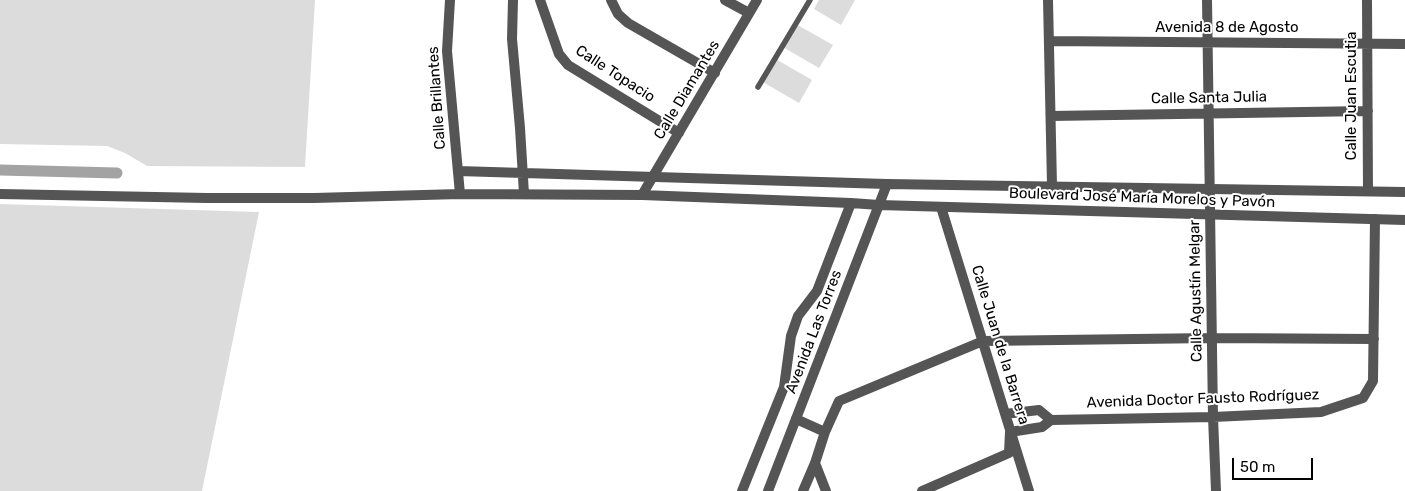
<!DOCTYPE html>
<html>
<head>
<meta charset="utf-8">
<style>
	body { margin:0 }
	#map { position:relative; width:1405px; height:491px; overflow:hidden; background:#fff; font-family:Rubik,sans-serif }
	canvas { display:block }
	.scale { position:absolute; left:1232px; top:458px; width:81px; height:22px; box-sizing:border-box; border:2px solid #000; border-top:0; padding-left:6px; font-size:15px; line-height:18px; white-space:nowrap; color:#000; -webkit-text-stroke:4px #fff; paint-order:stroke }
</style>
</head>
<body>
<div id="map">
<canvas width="1405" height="491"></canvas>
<div class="scale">50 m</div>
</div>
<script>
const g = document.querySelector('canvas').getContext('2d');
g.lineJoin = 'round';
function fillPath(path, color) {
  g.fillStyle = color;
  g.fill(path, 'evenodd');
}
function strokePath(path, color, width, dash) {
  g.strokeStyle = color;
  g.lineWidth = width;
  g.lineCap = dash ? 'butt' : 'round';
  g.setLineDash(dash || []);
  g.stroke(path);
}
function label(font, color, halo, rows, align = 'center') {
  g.font = font + ' Rubik,sans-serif';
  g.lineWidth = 4;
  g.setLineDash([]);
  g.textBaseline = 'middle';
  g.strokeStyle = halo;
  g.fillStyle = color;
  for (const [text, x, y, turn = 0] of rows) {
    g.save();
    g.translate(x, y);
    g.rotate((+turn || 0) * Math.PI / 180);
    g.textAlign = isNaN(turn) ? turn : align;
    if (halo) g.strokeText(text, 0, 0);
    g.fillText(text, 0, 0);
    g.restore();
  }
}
fillPath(new Path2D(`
	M 0,0 L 315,0 L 305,167 L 147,166 L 125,153 L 107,146 L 0,144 Z
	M 819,0 L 855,0 L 841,25 L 814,9 Z
	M 794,23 L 833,45 L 819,68 L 781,46 Z
	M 774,58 L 812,80 L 799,103 L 761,81 Z
	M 0,204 L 259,212 L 202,491 L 0,491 Z`), '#dcdcdc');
strokePath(new Path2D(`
	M 0,170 L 117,173`), '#a3a3a3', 11);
strokePath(new Path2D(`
	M 758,87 L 810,0`), '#555', 5.5);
strokePath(new Path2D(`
	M 450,0 L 447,51 L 460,194
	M 513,0 L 512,39 L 520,128 L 524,194
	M 540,0 L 559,54 L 568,65 L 679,133
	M 611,0 L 618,14 L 628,23 L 715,73
	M 725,0 L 749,13
	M 1048,0 L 1052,185
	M 1207,0 L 1213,417 L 1216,491
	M 1367,0 L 1368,191
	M 1050,41 L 1405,44
	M 1051,116 L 1368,111
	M 458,171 L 887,184
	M 0,194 L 207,198 L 314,198 L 460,194 L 642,195 L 851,203 L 879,205
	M 642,195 L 757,0
	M 941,207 L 1029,491
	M 1005,414 L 1039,410 L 1051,420
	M 796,419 L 825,432
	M 742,491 L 784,387 L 791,336 L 798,316 L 817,291 L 851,203
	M 803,491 L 815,463
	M 826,491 L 815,463 L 825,432 L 839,401 L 983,341 L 1212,338 L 1374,339
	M 922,491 L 1009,453 L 1010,432 L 1042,427 L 1051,420 L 1213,417 L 1321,412 L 1363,398 L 1373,381 L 1375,219`), '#555', 10);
strokePath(new Path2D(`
	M 879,205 L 1405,220
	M 768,491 L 887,184 L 1405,192`), '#555', 10);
label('15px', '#000', '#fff', [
	["Avenida 8 de Agosto",1227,28],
	["Calle Topacio",615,74,33],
	["Calle Diamantes",687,90,-59],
	["Calle Juan Escutia",1352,96,-90],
	["Calle Brillantes",437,98,-94],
	["Calle Santa Julia",1209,98,-1],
	["Boulevard José María Morelos y Pavón",1142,198,2],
	["Calle Agustín Melgar",1196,291,-91],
	["Avenida Las Torres",814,332,-69],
	["Calle Juan de la Barrera",1000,345,73],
	["Avenida Doctor Fausto Rodríguez",1203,399,-2]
]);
</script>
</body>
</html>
